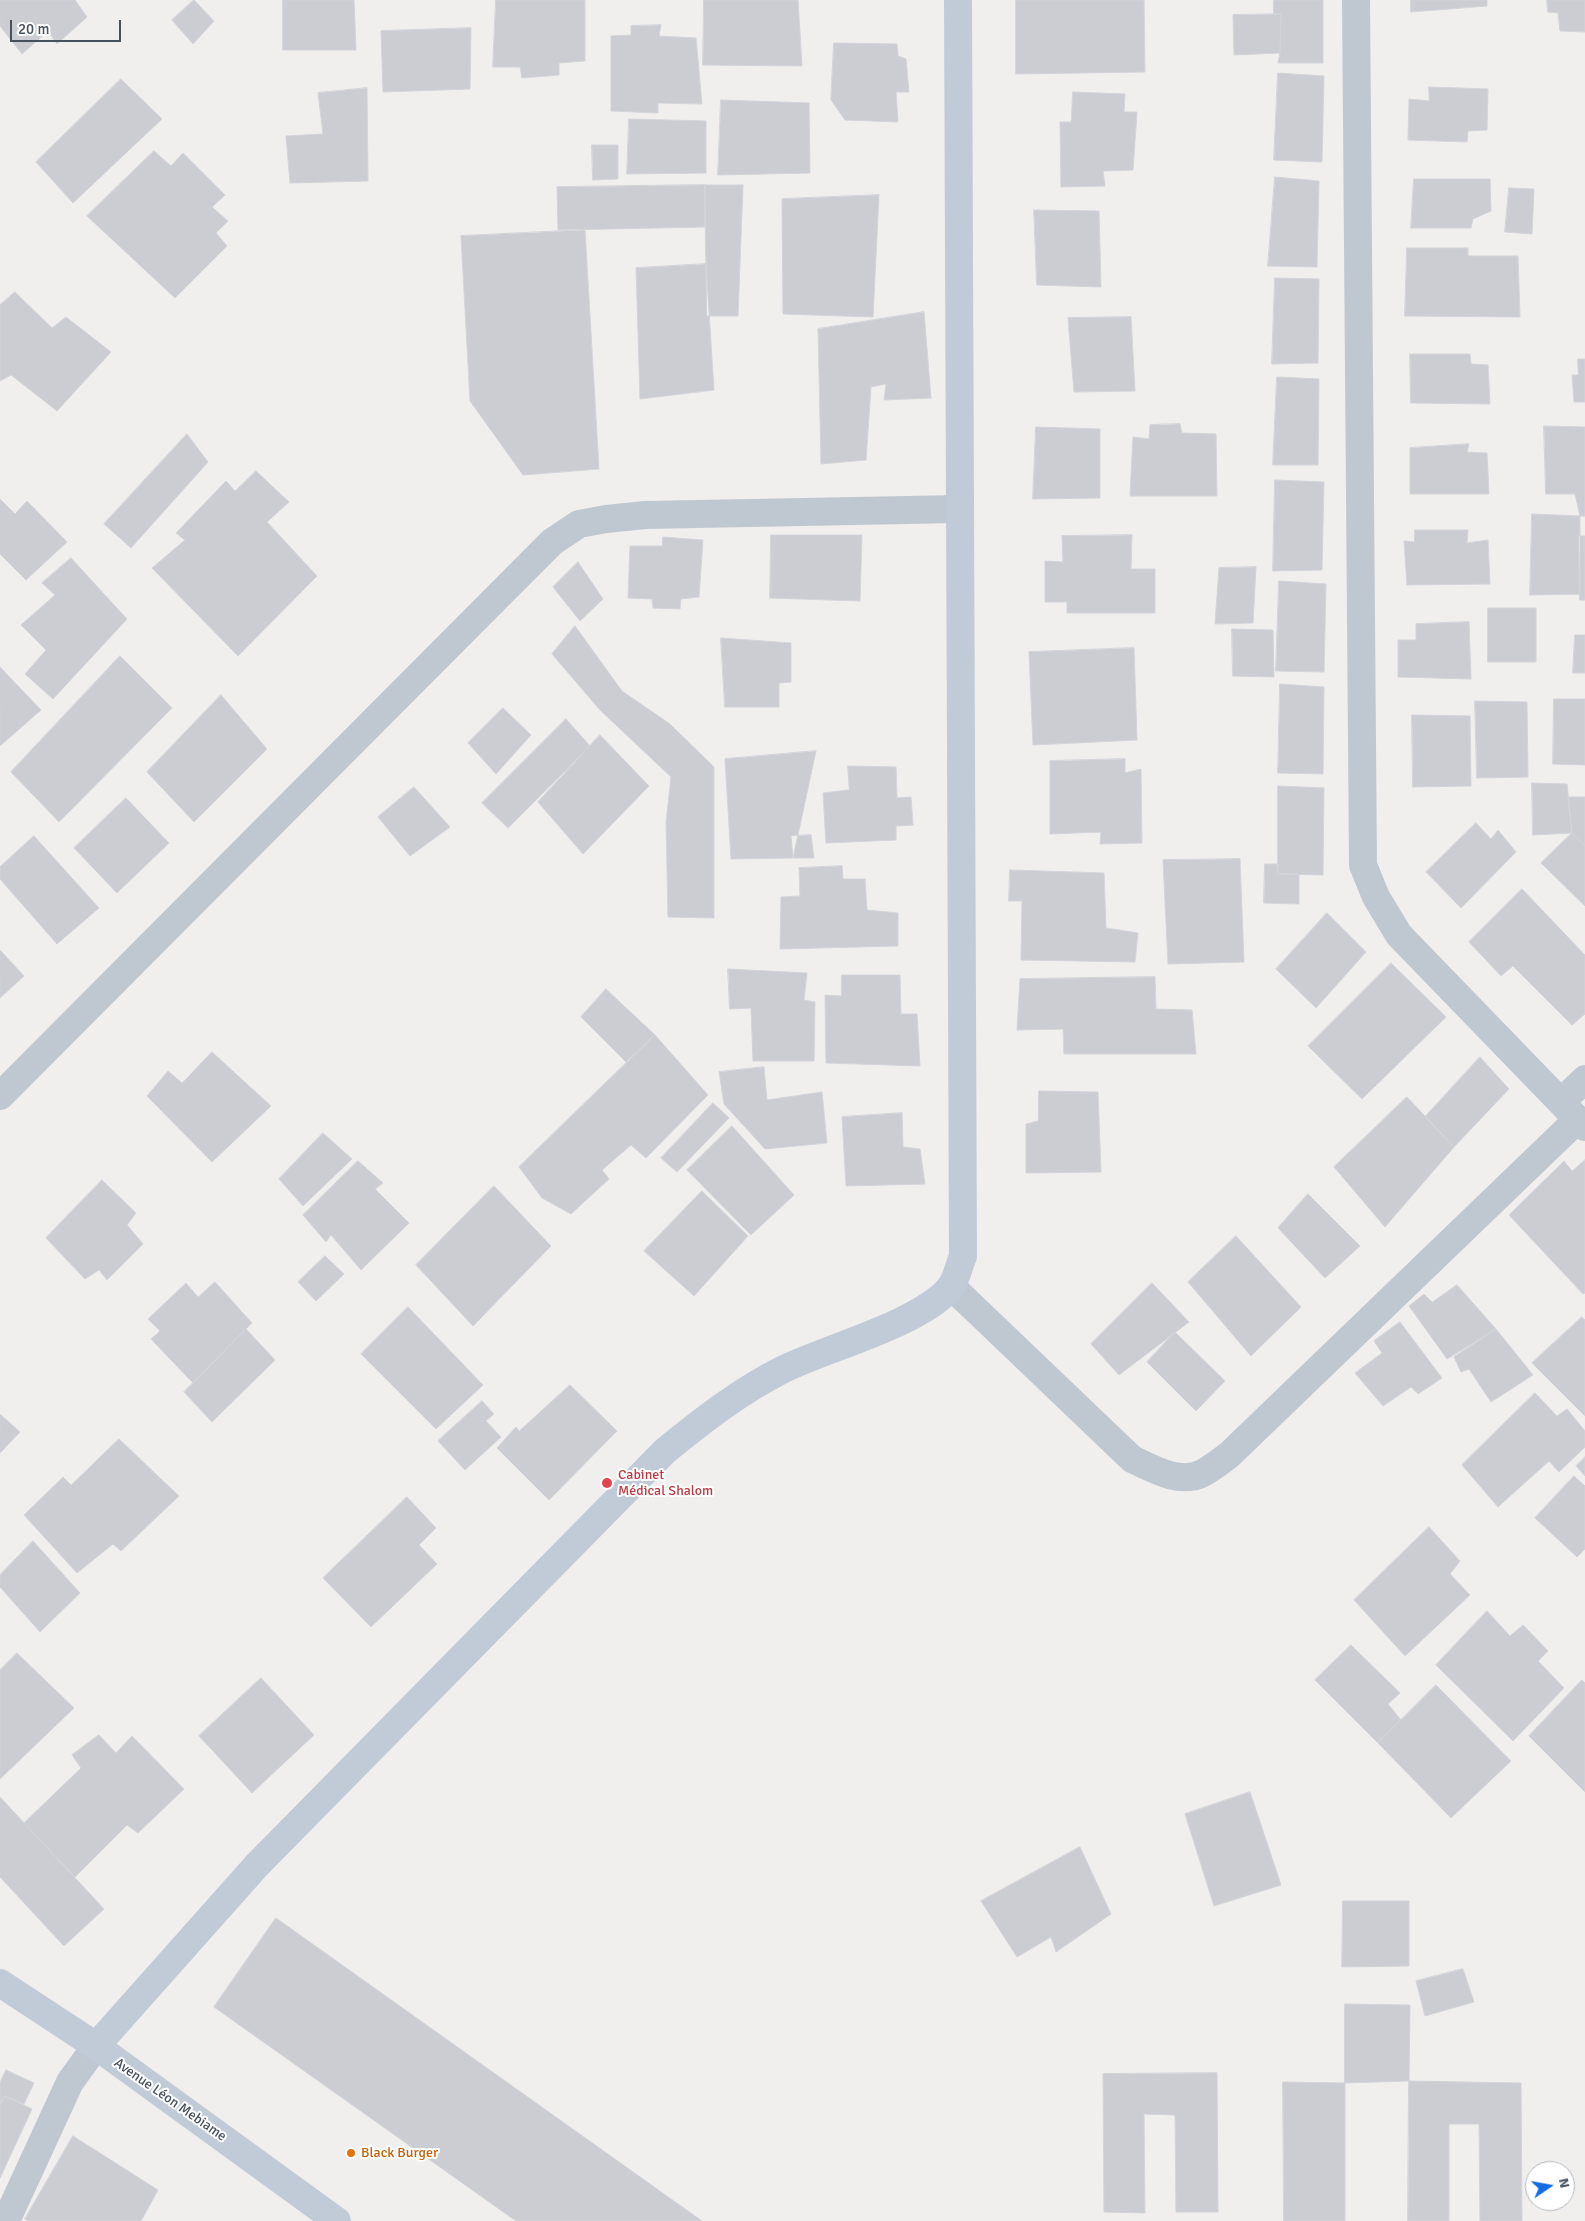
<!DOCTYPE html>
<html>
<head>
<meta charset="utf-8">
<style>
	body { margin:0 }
	#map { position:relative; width:1585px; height:2221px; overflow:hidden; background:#f1eeee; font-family:Signika,sans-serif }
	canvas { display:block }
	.north { position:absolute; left:1525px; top:2161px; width:50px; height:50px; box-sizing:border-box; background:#fff; border:1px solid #b5b9be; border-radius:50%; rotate:78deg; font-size:14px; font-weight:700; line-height:20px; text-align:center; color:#46515c }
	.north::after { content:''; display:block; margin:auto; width:18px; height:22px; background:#166ce3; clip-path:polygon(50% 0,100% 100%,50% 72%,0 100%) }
	.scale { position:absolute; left:10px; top:20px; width:111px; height:22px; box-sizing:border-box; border:2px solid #46515c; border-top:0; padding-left:6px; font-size:15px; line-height:18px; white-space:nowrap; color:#46515c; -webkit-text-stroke:4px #fff; paint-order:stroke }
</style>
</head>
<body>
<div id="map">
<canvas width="1585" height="2221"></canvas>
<div class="north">N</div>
<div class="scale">20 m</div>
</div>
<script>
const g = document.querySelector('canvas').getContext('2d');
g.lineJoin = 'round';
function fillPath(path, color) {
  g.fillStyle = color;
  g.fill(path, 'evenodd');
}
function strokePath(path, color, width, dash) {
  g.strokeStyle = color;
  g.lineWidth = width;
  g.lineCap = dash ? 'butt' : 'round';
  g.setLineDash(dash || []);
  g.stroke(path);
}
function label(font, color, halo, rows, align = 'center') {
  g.font = font + ' Signika,sans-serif';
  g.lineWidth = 4;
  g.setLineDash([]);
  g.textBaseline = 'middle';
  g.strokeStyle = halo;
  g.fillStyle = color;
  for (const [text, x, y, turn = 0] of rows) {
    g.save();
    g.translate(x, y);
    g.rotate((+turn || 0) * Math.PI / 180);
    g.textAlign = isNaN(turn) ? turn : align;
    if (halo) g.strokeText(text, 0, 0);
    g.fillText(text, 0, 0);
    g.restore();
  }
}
const building = new Path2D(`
	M 0,0 L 75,0 L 87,17 L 57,44 L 48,31 L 22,54 L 0,26 Z
	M 194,0 L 214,21 L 193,44 L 172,20 Z
	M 283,0 L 354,0 L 356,50 L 283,50 Z
	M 496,0 L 585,0 L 585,61 L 559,63 L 559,75 L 522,78 L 520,67 L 493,67 Z
	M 704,0 L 798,0 L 802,66 L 703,65 Z
	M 1016,0 L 1144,0 L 1145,72 L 1016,74 Z
	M 1274,0 L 1323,0 L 1323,63 L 1278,63 L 1280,53 L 1281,14 L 1274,15 Z
	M 1411,0 L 1487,0 L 1487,6 L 1411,12 Z
	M 1547,0 L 1585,0 L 1585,32 L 1560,31 L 1558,13 L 1548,12 Z
	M 1281,14 L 1280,53 L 1234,55 L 1233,15 Z
	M 661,25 L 659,36 L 696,38 L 702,104 L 658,103 L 658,113 L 611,111 L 611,36 L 631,35 L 631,26 Z
	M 471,28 L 470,89 L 383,92 L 381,31 Z
	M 834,43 L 897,44 L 898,56 L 906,59 L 909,92 L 896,92 L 898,122 L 845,120 L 831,100 Z
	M 1278,73 L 1324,76 L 1322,162 L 1274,160 Z
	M 121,79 L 162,119 L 73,203 L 36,162 Z
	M 1429,87 L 1488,89 L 1487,130 L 1468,131 L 1467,142 L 1408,140 L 1409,99 L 1429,101 Z
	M 367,88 L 368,181 L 290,183 L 286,136 L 323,134 L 318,93 Z
	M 1073,92 L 1125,94 L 1124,112 L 1137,112 L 1133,170 L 1103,171 L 1105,186 L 1061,187 L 1060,122 L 1071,122 Z
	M 721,100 L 809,103 L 810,173 L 718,175 Z
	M 629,119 L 706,121 L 706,173 L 627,174 Z
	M 592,145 L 618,145 L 618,179 L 593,180 Z
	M 154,151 L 171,166 L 183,153 L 225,195 L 212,207 L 228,221 L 216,233 L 227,246 L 175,298 L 87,216 Z
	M 1275,177 L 1319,181 L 1317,267 L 1268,266 Z
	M 1414,179 L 1490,179 L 1491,211 L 1473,219 L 1471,228 L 1411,228 Z
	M 705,185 L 743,185 L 738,316 L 707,316 Z
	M 705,185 L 705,227 L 558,230 L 557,187 Z
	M 1509,188 L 1534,189 L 1532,234 L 1505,232 Z
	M 879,195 L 873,317 L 783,314 L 782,199 Z
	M 1034,210 L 1099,211 L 1101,287 L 1037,285 Z
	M 585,230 L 599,469 L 523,475 L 470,401 L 461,236 Z
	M 1407,248 L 1468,248 L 1468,256 L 1518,256 L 1520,317 L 1405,316 Z
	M 706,264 L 714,390 L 640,399 L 636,268 Z
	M 1275,278 L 1319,279 L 1318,363 L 1272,364 Z
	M 15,292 L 52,328 L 66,317 L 111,352 L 57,411 L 11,375 L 0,381 L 0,305 Z
	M 924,312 L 931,398 L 884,400 L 886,384 L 871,387 L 866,460 L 821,464 L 818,329 Z
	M 1131,317 L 1135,391 L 1074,392 L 1068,318 Z
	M 1410,354 L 1470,354 L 1471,364 L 1488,365 L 1490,404 L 1411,403 Z
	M 1578,359 L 1585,359 L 1585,402 L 1574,402 L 1572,375 L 1578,375 Z
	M 1277,377 L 1319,379 L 1318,465 L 1273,465 Z
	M 1180,424 L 1182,433 L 1216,434 L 1217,496 L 1130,496 L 1133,437 L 1149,439 L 1150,425 Z
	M 1544,426 L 1585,427 L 1585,516 L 1580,516 L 1575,494 L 1546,494 Z
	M 1036,427 L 1100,429 L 1100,498 L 1033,499 Z
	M 187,434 L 208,462 L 131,548 L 104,524 Z
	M 1469,444 L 1467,452 L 1487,453 L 1489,494 L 1410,494 L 1410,448 Z
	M 256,471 L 289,502 L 267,522 L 317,576 L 238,656 L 152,568 L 185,540 L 176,533 L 226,481 L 235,491 Z
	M 1275,480 L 1324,482 L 1322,570 L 1273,571 Z
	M 0,499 L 15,514 L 27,501 L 67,542 L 26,580 L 0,554 Z
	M 1532,514 L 1580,516 L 1580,594 L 1530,595 Z
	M 1415,530 L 1468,530 L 1467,543 L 1488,540 L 1490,584 L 1407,585 L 1404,541 L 1414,542 Z
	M 771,535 L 862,535 L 860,601 L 770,598 Z
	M 1132,535 L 1131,569 L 1155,569 L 1155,613 L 1067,613 L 1067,602 L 1045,602 L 1045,561 L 1063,562 L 1062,536 Z
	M 1579,536 L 1585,536 L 1585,600 L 1580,600 Z
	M 663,537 L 703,540 L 699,597 L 681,599 L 680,609 L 653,608 L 652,599 L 628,598 L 630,546 L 662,546 Z
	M 71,558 L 127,619 L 53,699 L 25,674 L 46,650 L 21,625 L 55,595 L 42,583 Z
	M 578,562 L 603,599 L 580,621 L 553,587 Z
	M 1256,567 L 1253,623 L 1215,624 L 1219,568 Z
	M 1279,581 L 1326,584 L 1324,672 L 1276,671 Z
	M 1488,608 L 1536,608 L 1536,662 L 1488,662 Z
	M 1469,622 L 1471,679 L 1398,677 L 1398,640 L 1416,640 L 1416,624 Z
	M 575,626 L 622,691 L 670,724 L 714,767 L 714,918 L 668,917 L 666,822 L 671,777 L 600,710 L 552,654 Z
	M 1232,629 L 1273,630 L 1274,677 L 1233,676 Z
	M 1575,635 L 1585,635 L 1585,673 L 1573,673 Z
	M 721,638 L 791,643 L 791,682 L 779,683 L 779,707 L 725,707 Z
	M 1134,648 L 1137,740 L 1033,745 L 1029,652 Z
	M 120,656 L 172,708 L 59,822 L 11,772 Z
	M 0,667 L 41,710 L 0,746 Z
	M 1280,684 L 1324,687 L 1323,774 L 1278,773 Z
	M 221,695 L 267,749 L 194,822 L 147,772 Z
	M 1554,699 L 1585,699 L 1585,765 L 1553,764 Z
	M 1475,701 L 1527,702 L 1528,777 L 1477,778 Z
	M 503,708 L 531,735 L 496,774 L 468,743 Z
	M 1412,715 L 1470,716 L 1471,786 L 1413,787 Z
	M 566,719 L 590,746 L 508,828 L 482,803 Z
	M 600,735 L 649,786 L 583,854 L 538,802 Z
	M 816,751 L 793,858 L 731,859 L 725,759 Z
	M 1125,759 L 1125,773 L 1141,769 L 1142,843 L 1100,844 L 1101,832 L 1050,834 L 1050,761 Z
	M 848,766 L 896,767 L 897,798 L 911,797 L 913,825 L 896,826 L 896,840 L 826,843 L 823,793 L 849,790 Z
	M 1532,783 L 1567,784 L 1572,833 L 1533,835 Z
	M 1278,786 L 1324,788 L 1323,875 L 1278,874 Z
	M 414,787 L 450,827 L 410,856 L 378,817 Z
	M 1568,797 L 1585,797 L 1585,846 L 1572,833 Z
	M 126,798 L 169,843 L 117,893 L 74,848 Z
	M 1476,823 L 1491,839 L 1498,830 L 1516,852 L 1461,908 L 1426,872 Z
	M 1572,833 L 1585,846 L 1585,906 L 1541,863 Z
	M 811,835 L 814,858 L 793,858 L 791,836 Z
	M 34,836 L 99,908 L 57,944 L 0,879 L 0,867 Z
	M 1240,859 L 1244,962 L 1168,964 L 1163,860 Z
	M 1265,864 L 1278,864 L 1278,874 L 1299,874 L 1299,904 L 1264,903 Z
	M 842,866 L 843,879 L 865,879 L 867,910 L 898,913 L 898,946 L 780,949 L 781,897 L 800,896 L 799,868 Z
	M 1010,870 L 1104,873 L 1106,928 L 1138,933 L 1135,962 L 1021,960 L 1022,901 L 1009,901 Z
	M 1522,889 L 1585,955 L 1585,1014 L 1572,1025 L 1513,966 L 1501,976 L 1469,942 Z
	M 1327,913 L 1366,952 L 1316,1008 L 1276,969 Z
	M 0,950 L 24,976 L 0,998 Z
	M 1391,963 L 1446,1017 L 1362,1099 L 1308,1046 Z
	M 728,969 L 807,973 L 804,1000 L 815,1002 L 814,1061 L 753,1061 L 751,1008 L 730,1009 Z
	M 842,975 L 900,975 L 901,1014 L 917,1014 L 920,1066 L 826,1063 L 825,995 L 841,996 Z
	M 1155,977 L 1156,1009 L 1192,1010 L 1196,1054 L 1064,1054 L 1063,1029 L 1017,1030 L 1020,979 Z
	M 606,989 L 655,1035 L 626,1062 L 581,1017 Z
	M 655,1035 L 708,1095 L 646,1158 L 631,1145 L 602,1170 L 609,1179 L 571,1214 L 542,1198 L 519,1167 Z
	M 212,1052 L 271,1106 L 212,1162 L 147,1096 L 168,1071 L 182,1083 Z
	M 1480,1057 L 1509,1089 L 1454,1147 L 1425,1117 Z
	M 764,1067 L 767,1100 L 822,1092 L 827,1143 L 765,1149 L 724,1104 L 719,1072 Z
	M 1039,1091 L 1098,1092 L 1101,1172 L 1026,1173 L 1026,1124 L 1038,1121 Z
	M 1407,1097 L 1454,1147 L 1385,1227 L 1334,1167 Z
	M 713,1103 L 729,1118 L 677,1172 L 661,1158 Z
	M 902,1113 L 903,1147 L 920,1149 L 925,1184 L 846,1186 L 842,1117 Z
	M 732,1126 L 794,1195 L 751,1235 L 687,1170 Z
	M 323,1133 L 352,1159 L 303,1206 L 279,1179 Z
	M 1585,1160 L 1585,1293 L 1583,1294 L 1509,1215 L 1564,1161 L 1572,1171 Z
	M 358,1161 L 383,1183 L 375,1189 L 409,1223 L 361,1270 L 331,1235 L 326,1242 L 303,1215 Z
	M 102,1180 L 136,1213 L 127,1225 L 143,1244 L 107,1280 L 99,1270 L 85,1279 L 46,1238 Z
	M 494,1186 L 551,1246 L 473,1326 L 416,1265 Z
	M 702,1191 L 748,1236 L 694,1296 L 644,1251 Z
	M 1308,1194 L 1360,1246 L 1325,1278 L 1278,1228 Z
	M 1236,1236 L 1301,1307 L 1251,1356 L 1188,1282 Z
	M 325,1256 L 344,1274 L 316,1301 L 298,1282 Z
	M 215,1282 L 252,1323 L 193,1383 L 151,1339 L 160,1331 L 148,1319 L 186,1283 L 198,1297 Z
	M 1152,1283 L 1189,1322 L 1119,1375 L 1091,1344 Z
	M 1457,1285 L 1496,1329 L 1447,1359 L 1409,1306 L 1424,1294 L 1432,1302 Z
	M 408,1307 L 483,1385 L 436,1429 L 361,1354 Z
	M 1582,1317 L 1585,1320 L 1585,1416 L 1532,1363 Z
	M 1400,1322 L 1442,1378 L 1418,1394 L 1411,1387 L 1383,1406 L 1355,1373 L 1382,1353 L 1374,1341 Z
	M 246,1329 L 275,1360 L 212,1422 L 184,1392 Z
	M 1496,1329 L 1533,1375 L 1491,1402 L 1469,1369 L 1461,1372 L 1454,1357 Z
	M 1175,1332 L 1225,1381 L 1196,1411 L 1147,1362 Z
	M 570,1385 L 617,1431 L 549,1500 L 497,1448 L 516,1427 L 519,1431 Z
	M 1535,1393 L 1557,1416 L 1567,1409 L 1585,1431 L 1585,1447 L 1559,1472 L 1549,1461 L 1498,1507 L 1462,1465 Z
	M 482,1401 L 494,1414 L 486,1421 L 501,1437 L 465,1470 L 438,1441 Z
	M 0,1414 L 20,1432 L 0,1453 Z
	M 119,1439 L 179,1496 L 121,1551 L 113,1544 L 77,1573 L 24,1515 L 63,1477 L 71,1485 Z
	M 1585,1457 L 1585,1476 L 1576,1466 Z
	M 1574,1476 L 1585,1486 L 1585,1549 L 1577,1557 L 1535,1518 Z
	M 407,1497 L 436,1528 L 419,1545 L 437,1564 L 371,1627 L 323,1578 Z
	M 1429,1527 L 1460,1561 L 1450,1574 L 1470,1595 L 1405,1656 L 1354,1600 Z
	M 33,1541 L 80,1593 L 40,1632 L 0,1587 L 0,1575 Z
	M 1487,1611 L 1510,1636 L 1523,1625 L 1548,1651 L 1538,1661 L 1564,1688 L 1513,1741 L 1436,1665 Z
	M 1351,1645 L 1400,1693 L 1388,1704 L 1401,1720 L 1378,1743 L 1315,1680 Z
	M 17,1653 L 74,1708 L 0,1779 L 0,1670 Z
	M 261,1678 L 314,1735 L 252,1793 L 199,1736 Z
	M 1582,1680 L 1585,1683 L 1585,1792 L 1529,1736 Z
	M 1436,1685 L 1511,1761 L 1451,1818 L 1378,1743 Z
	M 99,1735 L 116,1753 L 132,1736 L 184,1789 L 138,1833 L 127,1825 L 75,1877 L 24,1823 L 81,1768 L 72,1755 Z
	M 1250,1792 L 1281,1885 L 1214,1906 L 1185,1814 Z
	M 0,1797 L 104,1909 L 64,1946 L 0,1877 Z
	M 1080,1847 L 1111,1914 L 1056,1952 L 1051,1937 L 1017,1957 L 981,1901 Z
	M 1343,1901 L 1409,1901 L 1409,1966 L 1342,1967 Z
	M 276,1918 L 702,2221 L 516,2221 L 214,2007 Z
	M 1463,1969 L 1474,2002 L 1425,2016 L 1416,1981 Z
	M 1345,2004 L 1410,2005 L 1409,2081 L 1345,2083 Z
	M 6,2070 L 34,2083 L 24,2104 L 5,2096 L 0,2103 L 0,2083 Z
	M 1217,2073 L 1218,2212 L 1176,2212 L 1175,2115 L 1144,2114 L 1145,2213 L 1104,2212 L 1103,2074 Z
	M 1409,2081 L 1521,2083 L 1522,2221 L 1480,2221 L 1479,2124 L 1449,2124 L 1449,2221 L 1408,2221 Z
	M 1283,2082 L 1345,2083 L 1345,2221 L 1284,2221 Z
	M 5,2096 L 32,2109 L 0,2178 L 0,2105 Z
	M 73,2136 L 158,2190 L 141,2221 L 28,2221 L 25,2219 Z`);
fillPath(building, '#cbcdd3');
strokePath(building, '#d2d4da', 1);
strokePath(new Path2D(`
	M 1356,0 L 1363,865 L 1376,897 L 1399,935 L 1585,1127
	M 0,1096 L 552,542 L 579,524 L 606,519 L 645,515 L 959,509
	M 1561,1102 L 1585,1079
	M 951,1286 L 1132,1459 C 1153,1469 1180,1485 1203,1473 C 1212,1468 1221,1461 1229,1455 L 1578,1119
	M 6,2221 L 70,2082 L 96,2046`), '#bfc8d1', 28);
strokePath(new Path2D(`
	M 0,1983 L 96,2046 L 337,2221
	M 96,2046 L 257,1865 L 665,1451 C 703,1420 740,1391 784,1369 C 829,1347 919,1324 950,1288 C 956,1280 959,1266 963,1256 L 958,0`), '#c1cbd8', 28);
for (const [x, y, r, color] of [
	[607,1483,6,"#e0444e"],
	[351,2153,5,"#e8710a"]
]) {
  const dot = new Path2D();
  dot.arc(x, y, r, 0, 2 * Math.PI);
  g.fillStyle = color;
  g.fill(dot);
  strokePath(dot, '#fff', 2);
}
label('14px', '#be3a42', '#fff', [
	["Cabinet",618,1475],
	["Médical Shalom",618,1491]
], 'left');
label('14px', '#46515c', '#fff', [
	["Avenue Léon Mebiame",170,2100,35]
]);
label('14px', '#c56008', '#fff', [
	["Black Burger",361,2153]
], 'left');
</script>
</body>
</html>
